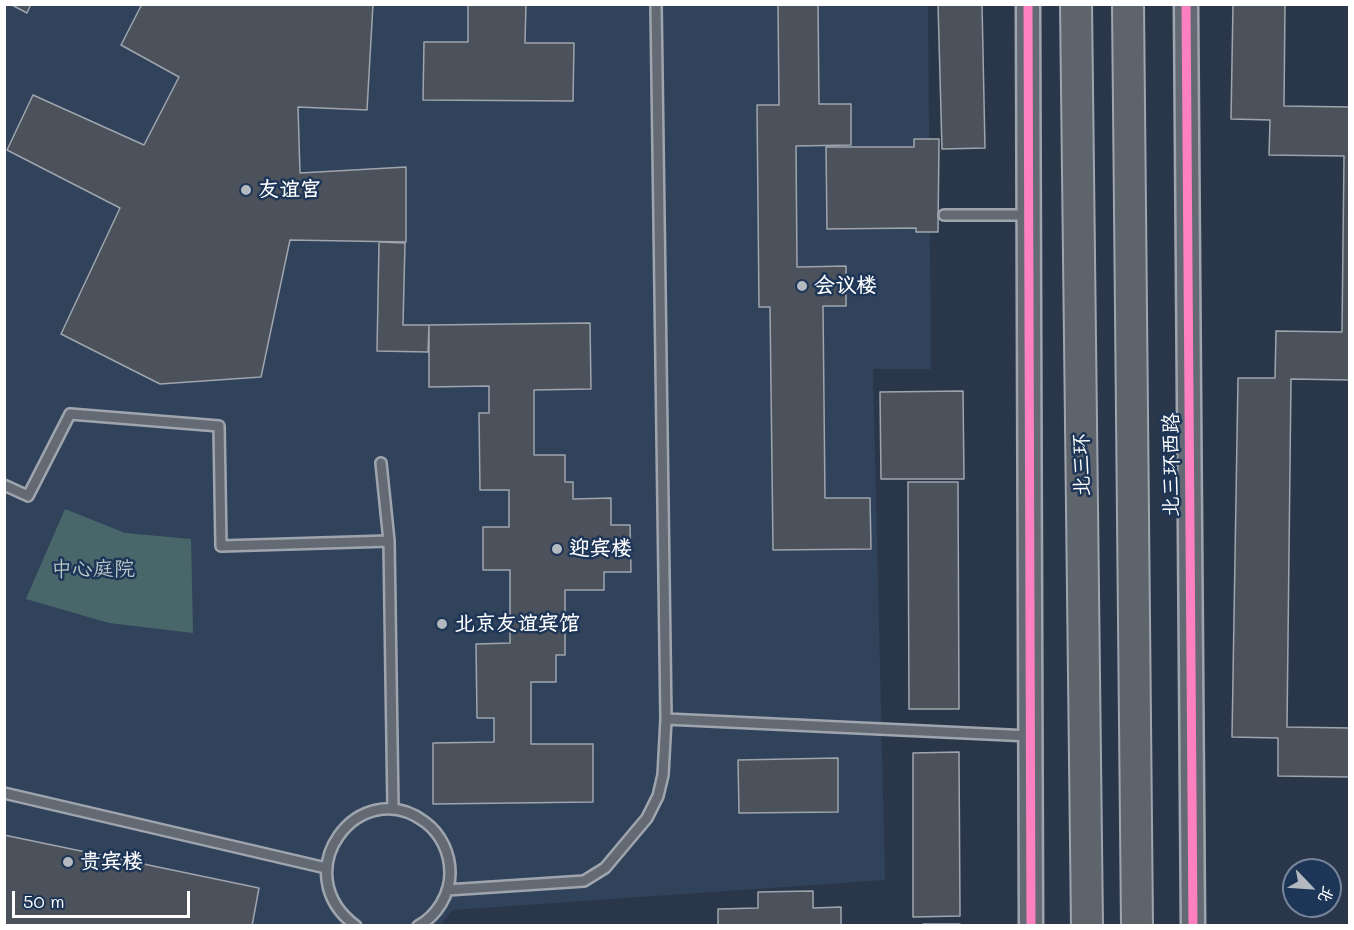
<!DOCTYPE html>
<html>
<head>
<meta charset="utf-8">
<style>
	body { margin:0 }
	#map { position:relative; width:1354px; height:930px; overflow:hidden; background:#2a374a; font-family:Mali,"LXGW WenKai TC",sans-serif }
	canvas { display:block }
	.frame { position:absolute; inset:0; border:6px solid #fff; pointer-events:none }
	.north { position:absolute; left:1282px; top:858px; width:60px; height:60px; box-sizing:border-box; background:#1d3557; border:2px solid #77869a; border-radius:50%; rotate:115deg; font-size:16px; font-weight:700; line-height:24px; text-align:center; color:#fff }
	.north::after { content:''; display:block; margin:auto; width:21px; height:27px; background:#b4b9c0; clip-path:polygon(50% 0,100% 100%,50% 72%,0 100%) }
	.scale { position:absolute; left:12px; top:891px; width:178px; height:27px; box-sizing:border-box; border:3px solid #fff; border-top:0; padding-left:8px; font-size:18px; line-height:21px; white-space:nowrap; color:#fff; -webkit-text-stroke:4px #1d3557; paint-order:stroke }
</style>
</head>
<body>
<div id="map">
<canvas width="1354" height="930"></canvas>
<div class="frame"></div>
<div class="north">北</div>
<div class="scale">50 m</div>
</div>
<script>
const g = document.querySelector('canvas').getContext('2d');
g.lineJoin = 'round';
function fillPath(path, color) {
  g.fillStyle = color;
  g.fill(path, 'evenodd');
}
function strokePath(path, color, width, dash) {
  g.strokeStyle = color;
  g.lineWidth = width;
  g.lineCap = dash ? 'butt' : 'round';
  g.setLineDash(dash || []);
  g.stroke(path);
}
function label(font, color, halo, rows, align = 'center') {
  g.font = font + ' Mali,"LXGW WenKai TC",sans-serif';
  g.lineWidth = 5;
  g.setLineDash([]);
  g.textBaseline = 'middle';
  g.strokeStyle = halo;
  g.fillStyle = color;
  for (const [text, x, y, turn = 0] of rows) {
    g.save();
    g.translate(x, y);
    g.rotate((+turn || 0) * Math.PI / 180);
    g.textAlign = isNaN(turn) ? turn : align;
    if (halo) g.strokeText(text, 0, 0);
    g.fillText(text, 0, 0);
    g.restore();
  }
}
fillPath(new Path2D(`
	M 5,5 L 928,5 L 931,369 L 873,369 L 885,880 L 453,910 L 440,925 L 5,926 Z`), '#31435b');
fillPath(new Path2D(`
	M 65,509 L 125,533 L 191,539 L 193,633 L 109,623 L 26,599 Z`), '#49676b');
const building = new Path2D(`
	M 10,4 L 31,4 L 27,13 Z
	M 142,4 L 373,4 L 367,110 L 298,107 L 300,173 L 406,167 L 406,242 L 290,240 L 261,377 L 160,384 L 61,334 L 120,208 L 7,150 L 33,95 L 144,145 L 179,77 L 121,45 Z
	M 468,4 L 526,4 L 525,43 L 574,43 L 573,101 L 423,100 L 424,42 L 468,42 Z
	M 778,4 L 818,4 L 819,104 L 851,104 L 851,145 L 796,146 L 797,267 L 846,266 L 846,306 L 823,306 L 825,498 L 870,498 L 871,549 L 773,550 L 770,307 L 759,307 L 757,105 L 779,105 Z
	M 938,4 L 982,4 L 985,148 L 942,149 Z
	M 1233,4 L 1285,4 L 1284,106 L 1350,107 L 1350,380 L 1291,379 L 1287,727 L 1350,728 L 1350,777 L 1278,776 L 1278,738 L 1232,737 L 1238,378 L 1275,378 L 1276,331 L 1342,332 L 1344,156 L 1269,155 L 1270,120 L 1231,119 Z
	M 914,139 L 939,139 L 938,232 L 916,232 L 916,228 L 827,229 L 826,147 L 914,147 Z
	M 379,242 L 405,243 L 403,325 L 429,325 L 428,352 L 377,351 Z
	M 590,323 L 591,389 L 534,390 L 534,455 L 565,455 L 565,482 L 573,482 L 573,499 L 611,498 L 611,525 L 630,525 L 631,572 L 604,572 L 604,590 L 565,590 L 565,655 L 556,655 L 556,682 L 531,682 L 531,744 L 593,744 L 593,802 L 433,804 L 433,743 L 494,742 L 494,718 L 477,718 L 476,644 L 510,643 L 510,570 L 483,570 L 483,527 L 509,527 L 509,490 L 480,490 L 479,413 L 489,413 L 489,386 L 429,387 L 429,325 Z
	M 963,391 L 964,479 L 881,479 L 880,392 Z
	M 908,482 L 958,482 L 959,709 L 909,709 Z
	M 959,752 L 960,916 L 913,917 L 913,753 Z
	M 838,758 L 838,812 L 739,813 L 738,760 Z
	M 4,835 L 259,888 L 252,926 L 4,926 Z
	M 813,891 L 813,908 L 841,907 L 841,926 L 718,926 L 718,909 L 758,908 L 758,892 Z
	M 923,924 L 960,924 L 960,926 L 923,926 Z`);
fillPath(building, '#4c525c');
strokePath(building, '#9fa5ae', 1.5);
const service = new Path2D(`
	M 944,215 L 1029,215
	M 381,463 L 389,541
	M 4,485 L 28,496 L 70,414 L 219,426 L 221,546 L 389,541 L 393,809
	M 666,719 L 1030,736
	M 4,793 L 326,868
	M 447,890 L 584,881 L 605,868 L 647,818 L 658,796 L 663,775 L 666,719 L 656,4
	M 356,926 C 284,873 359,773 425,822 C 441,834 450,853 450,873 C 450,894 437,916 418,926`);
const tertiary = new Path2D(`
	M 1028,4 L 1031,926
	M 1186,4 L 1193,926`);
const trunk = new Path2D(`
	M 1076,4 L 1087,926
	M 1128,4 L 1137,926`);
strokePath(service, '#9fa5ae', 14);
strokePath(tertiary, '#9fa5ae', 27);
strokePath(trunk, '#9fa5ae', 34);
strokePath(service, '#636a74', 9);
strokePath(tertiary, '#636a74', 22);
strokePath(trunk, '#5e646b', 30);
strokePath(new Path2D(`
	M 1028,4 L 1031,926
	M 1186,4 L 1193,926`), '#ff80c0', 9);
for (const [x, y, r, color] of [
	[246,190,6,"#b4b9c0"],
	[802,286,6,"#b4b9c0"],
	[557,549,6,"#b4b9c0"],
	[442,624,6,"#b4b9c0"],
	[68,862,6,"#b4b9c0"]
]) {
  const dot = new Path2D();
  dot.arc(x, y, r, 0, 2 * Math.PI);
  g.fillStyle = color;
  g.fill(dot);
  strokePath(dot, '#1d3557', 2);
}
label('bold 21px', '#fff', '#1d3557', [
	["友谊宫",258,190],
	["会议楼",814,286],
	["迎宾楼",569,549],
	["北京友谊宾馆",454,624],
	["贵宾楼",80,862]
], 'left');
label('21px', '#fff', '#1d3557', [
	["北三环",1082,465,-91],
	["北三环西路",1172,465,-90]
]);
label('21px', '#b8c5c6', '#1d3557', [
	["中心庭院",93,570]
]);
</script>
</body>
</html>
